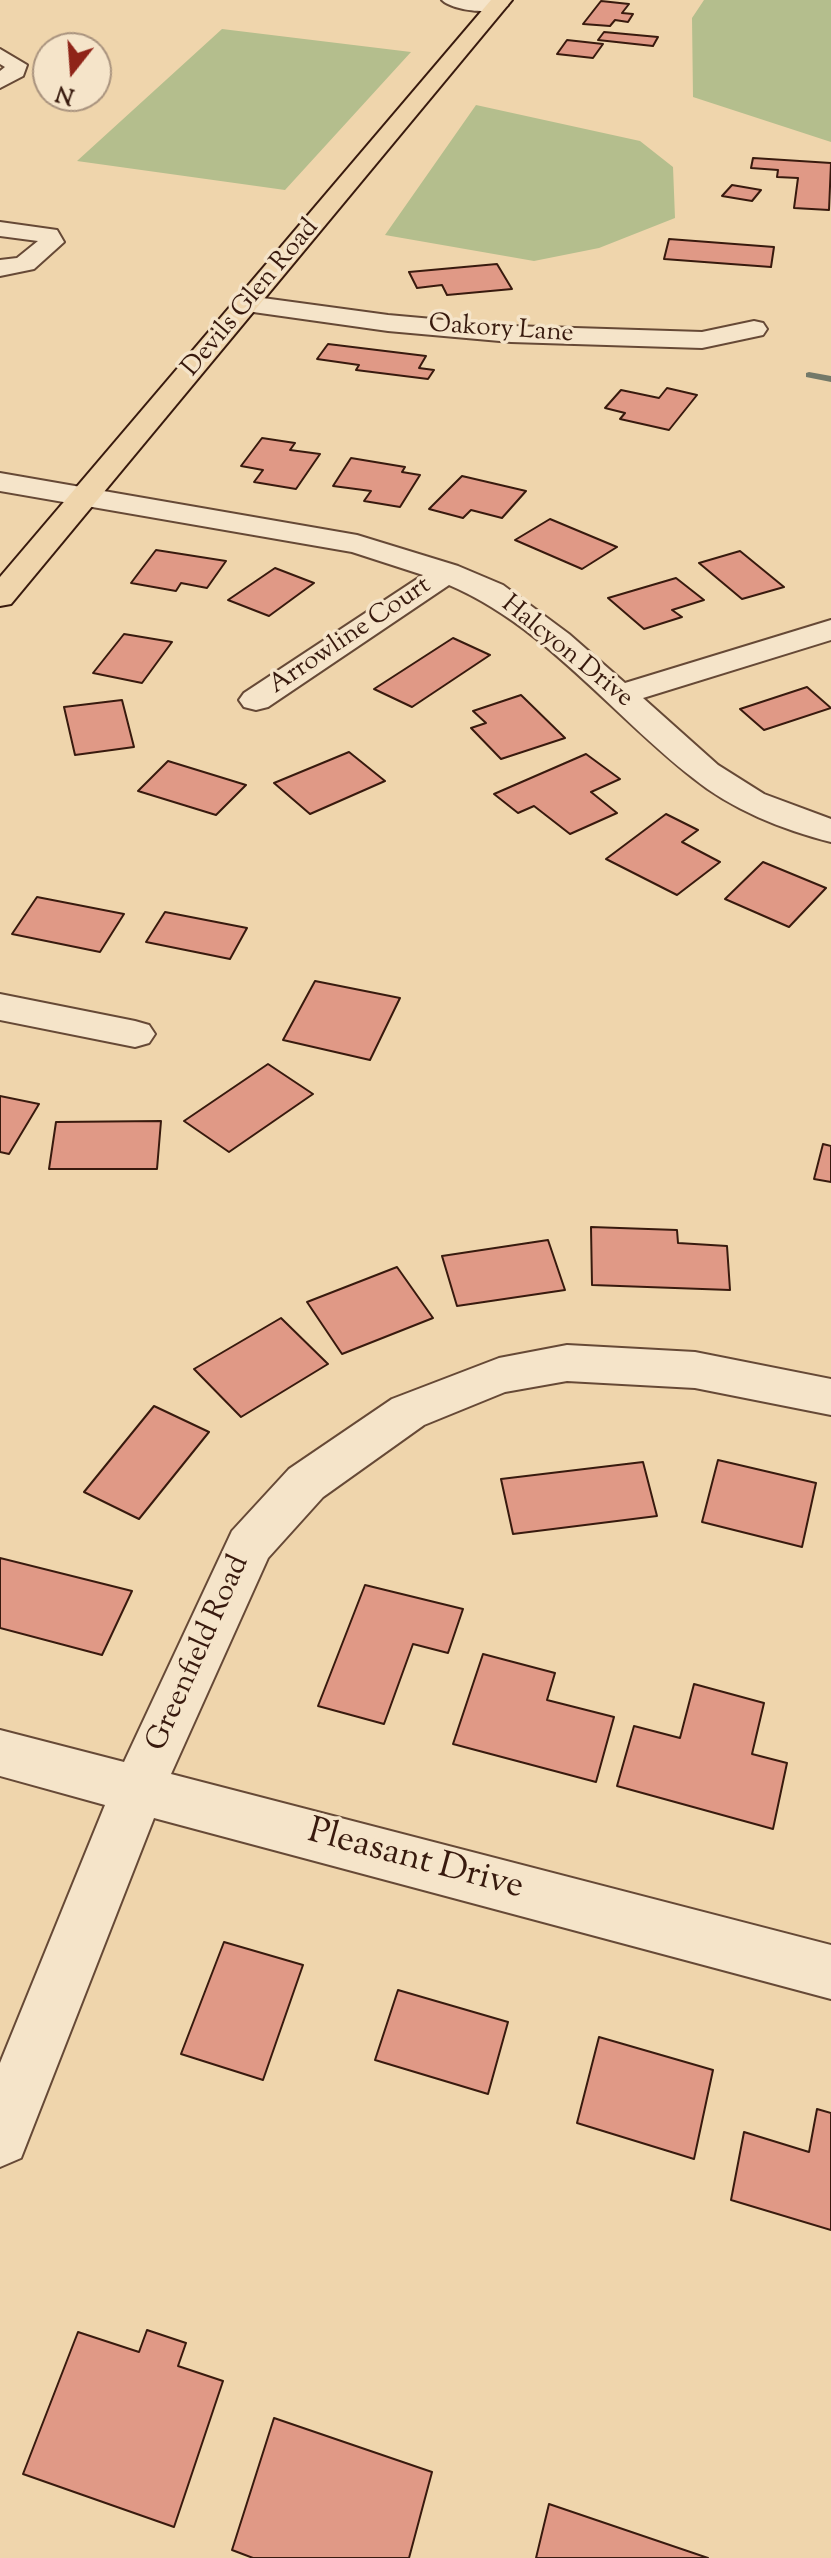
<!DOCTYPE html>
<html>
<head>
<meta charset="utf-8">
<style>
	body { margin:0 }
	#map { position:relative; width:831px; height:2558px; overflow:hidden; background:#efd5ac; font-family:"Sorts Mill Goudy",serif }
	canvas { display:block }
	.north { position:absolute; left:32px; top:32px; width:80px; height:80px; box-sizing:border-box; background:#f5e4c9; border:2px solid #a9937e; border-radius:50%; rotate:197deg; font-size:22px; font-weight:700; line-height:32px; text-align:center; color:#381a0e }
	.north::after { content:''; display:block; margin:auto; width:28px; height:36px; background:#8f2418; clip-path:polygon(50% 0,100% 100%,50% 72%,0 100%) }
</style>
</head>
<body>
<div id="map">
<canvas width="831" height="2558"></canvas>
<div class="north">N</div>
</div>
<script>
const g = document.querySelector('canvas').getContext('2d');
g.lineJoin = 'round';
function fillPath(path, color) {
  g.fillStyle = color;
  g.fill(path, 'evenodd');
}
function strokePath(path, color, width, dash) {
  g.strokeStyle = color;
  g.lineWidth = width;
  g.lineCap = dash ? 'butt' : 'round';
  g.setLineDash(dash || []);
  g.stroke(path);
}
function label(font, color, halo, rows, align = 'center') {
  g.font = font + ' "Sorts Mill Goudy",serif';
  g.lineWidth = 7;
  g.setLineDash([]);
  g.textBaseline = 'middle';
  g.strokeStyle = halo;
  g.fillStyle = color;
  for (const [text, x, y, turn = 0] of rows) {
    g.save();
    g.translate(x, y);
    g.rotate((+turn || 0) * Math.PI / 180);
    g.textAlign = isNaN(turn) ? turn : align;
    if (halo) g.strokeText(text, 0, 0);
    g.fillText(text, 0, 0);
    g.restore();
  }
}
fillPath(new Path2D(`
	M 704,0 L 831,0 L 831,142 L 693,97 L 692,18 Z
	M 222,29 L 411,52 L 285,190 L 77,161 Z
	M 476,105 L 640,141 L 673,167 L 675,218 L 599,248 L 534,261 L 385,235 Z`), '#b4be8d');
fillPath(new Path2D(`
	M 809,372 L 831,376 L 831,382 L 806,377 L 806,373 Z`), '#737969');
const building = new Path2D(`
	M 601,1 L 629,4 L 622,13 L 633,14 L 628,22 L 615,20 L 610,26 L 583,24 Z
	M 604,32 L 658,37 L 653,46 L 598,40 Z
	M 567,40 L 603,44 L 593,58 L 557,54 Z
	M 753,158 L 831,163 L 829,210 L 794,208 L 798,178 L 777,177 L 778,170 L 751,168 Z
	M 732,185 L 761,190 L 752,201 L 722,196 Z
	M 669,239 L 774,247 L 771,267 L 664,259 Z
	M 497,264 L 512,289 L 447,295 L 442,285 L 417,288 L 409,272 Z
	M 328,344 L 426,356 L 419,368 L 434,370 L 428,379 L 356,370 L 359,365 L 317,359 Z
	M 667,388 L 697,395 L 669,430 L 620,419 L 625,413 L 605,408 L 621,390 L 659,398 Z
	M 262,438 L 295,443 L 290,450 L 320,454 L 296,489 L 254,482 L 263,470 L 241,466 Z
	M 351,458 L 405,467 L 402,472 L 420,475 L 400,507 L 364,501 L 371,491 L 333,486 Z
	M 462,476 L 526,491 L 502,518 L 471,510 L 463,518 L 429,509 Z
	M 550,519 L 617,547 L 582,569 L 515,540 Z
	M 156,550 L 226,561 L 207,588 L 181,583 L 176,591 L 131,583 Z
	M 740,551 L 784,587 L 742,599 L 699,563 Z
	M 275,568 L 314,583 L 269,616 L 228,600 Z
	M 676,578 L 704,600 L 672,610 L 682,617 L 644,629 L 608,598 Z
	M 124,634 L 172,642 L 142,683 L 93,673 Z
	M 453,638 L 490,655 L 412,707 L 374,689 Z
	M 807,687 L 831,708 L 764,730 L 740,709 Z
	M 521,695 L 565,738 L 501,759 L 471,728 L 486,723 L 473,711 Z
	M 122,700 L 134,747 L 75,755 L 64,707 Z
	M 349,752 L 385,781 L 310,814 L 274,783 Z
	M 586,754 L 620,779 L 591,792 L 617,813 L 570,834 L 534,806 L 518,813 L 494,794 Z
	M 168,761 L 246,785 L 216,815 L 138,791 Z
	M 666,814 L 698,830 L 682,842 L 720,862 L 677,895 L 606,859 Z
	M 763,862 L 826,888 L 789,927 L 725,899 Z
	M 37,897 L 124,914 L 100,952 L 12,934 Z
	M 165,912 L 247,928 L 230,959 L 146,942 Z
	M 315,981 L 400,998 L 370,1060 L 283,1040 Z
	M 268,1064 L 313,1094 L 229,1152 L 184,1121 Z
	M 0,1096 L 39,1104 L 9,1154 L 0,1152 Z
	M 161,1121 L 157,1169 L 49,1169 L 56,1122 Z
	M 823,1144 L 831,1146 L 831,1182 L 814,1179 Z
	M 591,1227 L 677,1230 L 678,1243 L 727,1246 L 730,1290 L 592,1285 Z
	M 548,1240 L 565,1290 L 457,1306 L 442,1256 Z
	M 397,1267 L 433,1318 L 342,1354 L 307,1302 Z
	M 281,1318 L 328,1364 L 241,1417 L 194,1369 Z
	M 154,1406 L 209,1432 L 139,1519 L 84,1492 Z
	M 718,1460 L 816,1483 L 802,1547 L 702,1522 Z
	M 643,1462 L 657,1516 L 513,1534 L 501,1479 Z
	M 0,1558 L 132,1591 L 102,1655 L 0,1628 Z
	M 365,1585 L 463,1609 L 448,1653 L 413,1644 L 384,1724 L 318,1706 Z
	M 483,1654 L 555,1673 L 547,1700 L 614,1717 L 596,1782 L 453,1744 Z
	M 694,1684 L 764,1703 L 752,1754 L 787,1763 L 773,1829 L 617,1786 L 634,1726 L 680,1738 Z
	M 224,1942 L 303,1965 L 263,2080 L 181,2054 Z
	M 398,1990 L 508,2022 L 488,2094 L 375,2060 Z
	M 599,2037 L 713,2070 L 694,2159 L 577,2123 Z
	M 817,2109 L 831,2113 L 831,2230 L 731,2200 L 744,2132 L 809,2152 Z
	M 147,2330 L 186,2343 L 178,2366 L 223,2381 L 174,2527 L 23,2474 L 78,2332 L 139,2352 Z
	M 274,2418 L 432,2472 L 409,2558 L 253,2558 L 232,2550 Z
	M 549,2504 L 708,2558 L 536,2558 Z`);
fillPath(building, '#e09986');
strokePath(building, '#381a0e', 2);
const minor = new Path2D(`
	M 442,0 L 503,0 L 508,5 C 497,16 453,11 442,0 Z
	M 0,49 L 27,65 L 23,76 L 0,88 L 0,71 L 5,67 L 0,64 Z
	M 0,222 L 57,230 L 64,242 L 34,269 L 0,276 L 0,260 L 17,258 L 38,241 L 0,236 Z
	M 248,296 L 388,315 L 511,326 L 702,332 L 754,321 L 763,323 L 767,329 L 763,335 L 702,348 L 511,342 L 388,331 L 239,310 L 235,304 L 239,298 Z
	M 0,473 L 357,535 L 458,566 L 503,585 L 569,634 L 625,683 L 831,620 L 831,640 L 643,698 L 718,765 L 764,794 L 831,819 L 831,842 C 783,830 731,809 693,778 C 612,715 545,626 449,585 L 268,707 L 256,710 L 244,707 L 239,700 L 244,693 L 423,575 L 352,552 L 0,491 Z
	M 0,994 L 135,1021 L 149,1025 L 155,1034 L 149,1043 L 135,1047 L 0,1020 Z
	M 567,1345 L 695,1352 L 831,1379 L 831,1415 L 695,1388 L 567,1381 L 505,1392 L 424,1425 L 323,1497 L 268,1558 L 171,1774 L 831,1945 L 831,1999 L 154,1818 L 21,2158 L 0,2167 L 0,2063 L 105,1805 L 0,1776 L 0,1730 L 124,1762 L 232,1531 L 289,1469 L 392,1399 L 499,1358 Z`);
const major = new Path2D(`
	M 491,0 L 512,0 L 11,604 L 0,606 L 0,577 Z`);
strokePath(minor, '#664936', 4);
strokePath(major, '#381a0e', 4);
fillPath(minor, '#f5e4c9');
fillPath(major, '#efd5ac');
label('26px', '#381a0e', '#f5e4c9', [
	["Devils Glen Road",252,299,-50],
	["Oakory Lane",501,331,4],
	["Arrowline Court",351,637,-34],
	["Halcyon Drive",566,653,39]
]);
label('30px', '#381a0e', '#f5e4c9', [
	["Greenfield Road",200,1654,-66]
]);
label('36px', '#381a0e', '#f5e4c9', [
	["Pleasant Drive",415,1862,15]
]);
</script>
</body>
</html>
